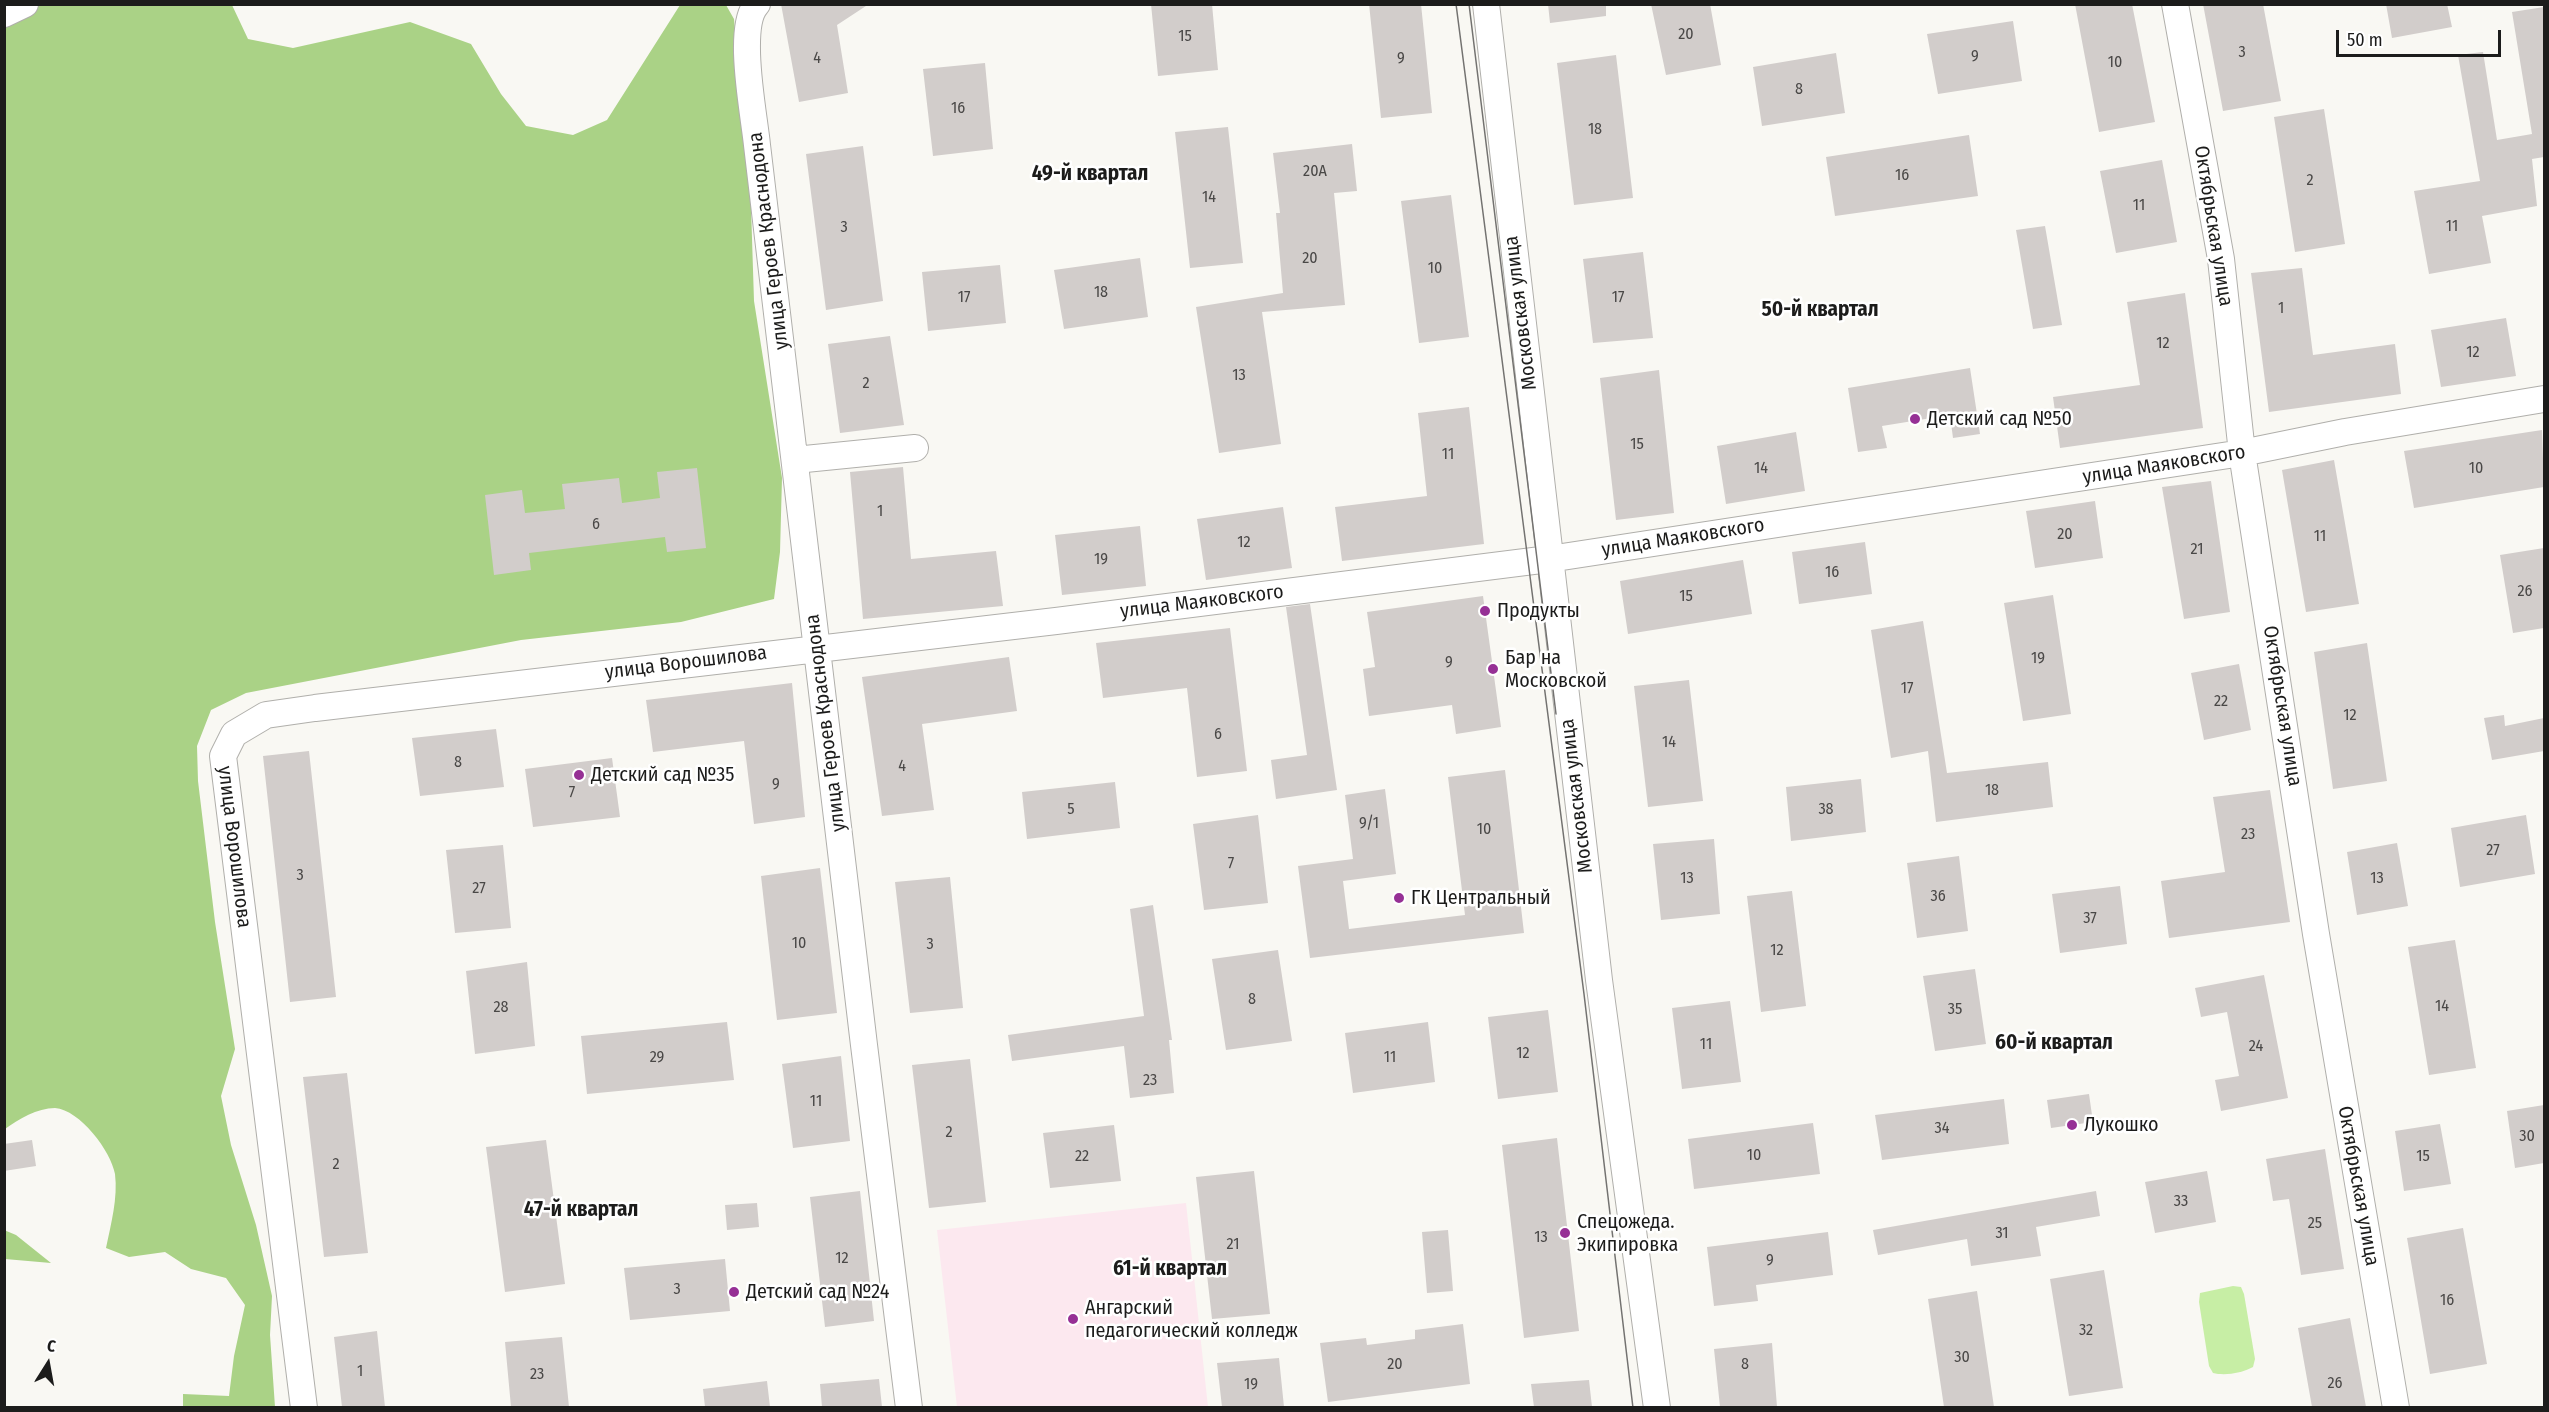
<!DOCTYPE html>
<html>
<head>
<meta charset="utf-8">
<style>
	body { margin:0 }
	#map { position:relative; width:2549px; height:1412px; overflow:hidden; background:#f9f8f3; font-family:"Fira Sans Condensed",sans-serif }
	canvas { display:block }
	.frame { position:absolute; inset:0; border:6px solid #1c1c1b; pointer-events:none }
	.north { position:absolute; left:18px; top:1334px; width:60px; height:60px; -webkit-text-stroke:4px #fff; paint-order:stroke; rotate:11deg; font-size:16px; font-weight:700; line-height:24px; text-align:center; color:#1c1c1b }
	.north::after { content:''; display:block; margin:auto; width:21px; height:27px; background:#1c1c1b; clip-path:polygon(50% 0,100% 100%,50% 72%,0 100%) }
	.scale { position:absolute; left:2336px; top:30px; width:165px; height:27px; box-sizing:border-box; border:3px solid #1c1c1b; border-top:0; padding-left:8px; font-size:18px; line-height:21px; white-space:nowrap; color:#1c1c1b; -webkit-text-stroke:4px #fff; paint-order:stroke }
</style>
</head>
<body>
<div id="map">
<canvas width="2549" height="1412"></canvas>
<div class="frame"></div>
<div class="north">С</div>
<div class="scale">50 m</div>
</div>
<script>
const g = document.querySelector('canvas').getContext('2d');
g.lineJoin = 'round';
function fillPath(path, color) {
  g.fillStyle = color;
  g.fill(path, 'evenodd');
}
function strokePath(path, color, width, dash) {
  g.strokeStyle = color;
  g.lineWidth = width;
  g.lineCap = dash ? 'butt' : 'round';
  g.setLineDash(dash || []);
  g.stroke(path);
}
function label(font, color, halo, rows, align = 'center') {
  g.font = font + ' "Fira Sans Condensed",sans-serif';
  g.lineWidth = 5;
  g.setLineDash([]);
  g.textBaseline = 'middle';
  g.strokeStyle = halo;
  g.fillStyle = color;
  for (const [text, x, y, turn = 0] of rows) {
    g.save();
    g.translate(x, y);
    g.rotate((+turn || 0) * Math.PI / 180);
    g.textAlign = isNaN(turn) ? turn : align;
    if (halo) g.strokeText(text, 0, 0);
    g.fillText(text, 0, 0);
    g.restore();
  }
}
fillPath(new Path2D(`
	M 1186,1203 L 1208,1407 L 957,1407 L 937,1230 Z`), '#fce8ef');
fillPath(new Path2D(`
	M 2233,1286 L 2241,1287 L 2244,1294 L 2255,1359 L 2253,1367 C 2242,1373 2225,1376 2213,1373 L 2209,1366 L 2199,1302 L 2200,1293 Z`), '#c7eea5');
fillPath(new Path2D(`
	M 5,5 L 232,5 L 248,39 L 293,48 L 410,22 L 471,44 L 501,94 L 526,126 L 573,135 L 607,120 L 680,5 L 726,5 L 734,19 L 751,207 L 754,301 L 782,478 L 780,552 L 774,599 L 681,622 L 521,640 L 246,693 L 211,710 L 197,746 L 198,781 L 215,922 L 235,1049 L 221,1096 L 231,1145 L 256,1225 L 272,1296 L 270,1335 L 275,1407 L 183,1407 L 183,1394 L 229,1396 L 234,1356 L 245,1305 L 226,1278 L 191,1269 L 165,1252 L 129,1257 L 106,1248 C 111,1224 118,1198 115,1174 C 111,1151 80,1110 55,1108 C 37,1108 19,1119 5,1129 Z
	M 4,1230 L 16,1235 L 51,1263 L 5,1259 Z`), '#aad286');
fillPath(new Path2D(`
	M 781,4 L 869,4 L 837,25 L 848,93 L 799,102 Z
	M 1151,4 L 1212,4 L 1218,70 L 1158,76 Z
	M 1369,4 L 1421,4 L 1432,113 L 1381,118 Z
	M 1548,4 L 1606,4 L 1606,16 L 1550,23 Z
	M 1651,4 L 1710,4 L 1721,65 L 1666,75 Z
	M 2075,4 L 2132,4 L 2155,122 L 2099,132 Z
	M 2203,4 L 2263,4 L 2281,101 L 2223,111 Z
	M 2386,4 L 2447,4 L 2452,27 L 2392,38 Z
	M 2544,7 L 2544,157 L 2532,159 L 2537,206 L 2482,216 L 2491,263 L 2429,274 L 2414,191 L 2480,181 L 2458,55 L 2483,52 L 2497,140 L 2532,134 L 2512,12 Z
	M 2013,21 L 2022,81 L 1938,94 L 1927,34 Z
	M 1836,53 L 1845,113 L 1762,126 L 1753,67 Z
	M 1616,55 L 1633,198 L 1574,205 L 1557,63 Z
	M 985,63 L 993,149 L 933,156 L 923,69 Z
	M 2324,109 L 2345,244 L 2295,252 L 2274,117 Z
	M 1228,127 L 1243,263 L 1190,268 L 1175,132 Z
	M 1969,135 L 1978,196 L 1835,216 L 1826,157 Z
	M 1352,144 L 1357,191 L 1334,193 L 1345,305 L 1262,312 L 1281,444 L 1219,453 L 1196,307 L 1283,293 L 1276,213 L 1280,213 L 1273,153 Z
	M 863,146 L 883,301 L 826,310 L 806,154 Z
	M 2162,160 L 2177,242 L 2116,253 L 2100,171 Z
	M 1451,195 L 1469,337 L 1419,343 L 1401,201 Z
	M 2045,226 L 2062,325 L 2033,329 L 2016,230 Z
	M 1643,252 L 1653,338 L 1593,343 L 1583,259 Z
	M 1140,258 L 1148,317 L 1064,329 L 1054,270 Z
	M 1000,265 L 1006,323 L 928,331 L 922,272 Z
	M 2302,268 L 2313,355 L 2395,344 L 2401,394 L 2269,412 L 2251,273 Z
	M 2185,293 L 2203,428 L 2060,448 L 2053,397 L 2140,385 L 2127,302 Z
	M 2506,318 L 2516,376 L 2441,387 L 2431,330 Z
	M 890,336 L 904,425 L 840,433 L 828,344 Z
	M 1970,368 L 1980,434 L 1953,438 L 1950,415 L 1882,426 L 1887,448 L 1858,452 L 1848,388 Z
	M 1659,370 L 1674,513 L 1616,520 L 1600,378 Z
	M 1469,407 L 1484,544 L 1342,561 L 1335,507 L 1427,496 L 1418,413 Z
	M 2542,430 L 2544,487 L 2414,508 L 2404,451 Z
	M 1796,432 L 1805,491 L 1726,504 L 1717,446 Z
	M 2334,460 L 2359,604 L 2306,612 L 2282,470 Z
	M 903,467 L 911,559 L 996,551 L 1003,606 L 863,619 L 850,472 Z
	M 697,468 L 706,548 L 667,552 L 665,537 L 529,553 L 531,570 L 494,575 L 485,495 L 522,490 L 525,513 L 565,509 L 562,484 L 619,478 L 622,503 L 660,498 L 657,472 Z
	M 2211,481 L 2230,612 L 2184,619 L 2162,487 Z
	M 2095,501 L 2103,558 L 2035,568 L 2026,511 Z
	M 1283,507 L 1292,568 L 1206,580 L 1197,519 Z
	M 1140,526 L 1146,586 L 1062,595 L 1055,535 Z
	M 1865,542 L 1872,594 L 1799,604 L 1792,552 Z
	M 2544,548 L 2544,628 L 2513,633 L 2500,555 Z
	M 1743,560 L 1752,614 L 1628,634 L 1620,581 Z
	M 2053,595 L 2071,714 L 2023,721 L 2004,603 Z
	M 1483,596 L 1501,727 L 1456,734 L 1452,705 L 1369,716 L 1363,669 L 1375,667 L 1367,612 Z
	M 1310,604 L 1337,790 L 1276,799 L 1271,760 L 1307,755 L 1286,607 Z
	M 1923,621 L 1947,773 L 2048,762 L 2053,807 L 1936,822 L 1928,751 L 1891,758 L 1871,630 Z
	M 1230,628 L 1247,771 L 1197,777 L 1187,688 L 1103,698 L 1096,643 Z
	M 2367,643 L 2387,781 L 2333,789 L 2314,652 Z
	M 1009,657 L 1017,711 L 922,724 L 934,810 L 882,816 L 862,677 Z
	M 2239,664 L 2251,730 L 2204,740 L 2191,673 Z
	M 1689,680 L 1703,801 L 1648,807 L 1634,686 Z
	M 792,683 L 805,817 L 754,824 L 744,741 L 653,752 L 646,700 Z
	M 2504,715 L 2505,726 L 2544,718 L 2544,751 L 2492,760 L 2484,718 Z
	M 496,729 L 504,787 L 420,796 L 412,738 Z
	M 309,751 L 336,997 L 290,1002 L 263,756 Z
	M 612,758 L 620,817 L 533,827 L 525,769 Z
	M 1505,770 L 1524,933 L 1310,958 L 1298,866 L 1353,859 L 1345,795 L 1385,789 L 1396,874 L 1343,881 L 1349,929 L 1465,915 L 1448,777 Z
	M 1861,779 L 1866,832 L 1791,841 L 1786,787 Z
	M 1115,782 L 1120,828 L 1027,839 L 1022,792 Z
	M 2270,790 L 2290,922 L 2169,938 L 2161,881 L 2225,872 L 2213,797 Z
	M 1258,815 L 1268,903 L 1204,910 L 1193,824 Z
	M 2526,815 L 2535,874 L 2460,887 L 2451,828 Z
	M 1714,839 L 1720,914 L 1661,920 L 1653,844 Z
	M 2397,843 L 2408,906 L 2357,915 L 2347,852 Z
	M 503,845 L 511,928 L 455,933 L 446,850 Z
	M 1959,856 L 1968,931 L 1917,938 L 1907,863 Z
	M 820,868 L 837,1013 L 777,1020 L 761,876 Z
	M 950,877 L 963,1008 L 910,1013 L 895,882 Z
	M 2120,886 L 2127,944 L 2060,953 L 2052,894 Z
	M 1792,891 L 1806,1006 L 1761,1012 L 1747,896 Z
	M 1153,905 L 1172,1040 L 1169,1040 L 1174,1093 L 1130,1098 L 1124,1046 L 1012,1061 L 1008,1035 L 1144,1016 L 1130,909 Z
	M 2455,940 L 2476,1068 L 2429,1075 L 2408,947 Z
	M 1278,950 L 1292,1041 L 1226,1050 L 1212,959 Z
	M 527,962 L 535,1046 L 475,1054 L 466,971 Z
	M 1975,969 L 1986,1044 L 1935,1051 L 1923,976 Z
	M 2264,975 L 2288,1098 L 2221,1111 L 2215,1080 L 2239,1076 L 2227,1012 L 2201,1017 L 2195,988 Z
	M 1730,1001 L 1741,1082 L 1682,1089 L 1672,1008 Z
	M 1548,1010 L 1558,1092 L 1498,1099 L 1488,1017 Z
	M 727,1022 L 734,1080 L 587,1094 L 581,1036 Z
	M 1428,1022 L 1435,1082 L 1353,1093 L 1345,1033 Z
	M 841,1056 L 850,1141 L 793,1148 L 782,1064 Z
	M 970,1059 L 986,1202 L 929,1208 L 912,1065 Z
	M 347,1073 L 368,1253 L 324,1257 L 303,1077 Z
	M 2089,1094 L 2093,1122 L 2051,1128 L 2047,1100 Z
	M 2004,1099 L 2009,1144 L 1882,1160 L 1875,1115 Z
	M 2544,1105 L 2544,1163 L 2515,1168 L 2507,1111 Z
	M 1813,1123 L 1820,1174 L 1694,1189 L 1688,1139 Z
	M 2440,1124 L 2451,1184 L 2404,1191 L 2395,1131 Z
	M 1114,1125 L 1121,1181 L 1050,1188 L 1043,1133 Z
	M 1557,1138 L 1579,1331 L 1524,1338 L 1502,1145 Z
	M 32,1140 L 36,1166 L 4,1171 L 4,1144 Z
	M 546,1140 L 565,1284 L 505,1292 L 486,1147 Z
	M 2325,1149 L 2344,1269 L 2301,1275 L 2289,1199 L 2273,1201 L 2266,1159 Z
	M 1254,1171 L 1270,1314 L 1212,1319 L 1196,1177 Z
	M 2207,1171 L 2216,1222 L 2155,1233 L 2145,1182 Z
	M 860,1191 L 874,1321 L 825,1327 L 810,1197 Z
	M 2096,1191 L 2100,1216 L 2036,1227 L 2041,1256 L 1971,1266 L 1967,1239 L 1878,1255 L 1873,1230 Z
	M 757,1203 L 759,1227 L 727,1230 L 725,1205 Z
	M 2463,1228 L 2487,1364 L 2430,1374 L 2407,1238 Z
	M 1448,1230 L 1453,1291 L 1427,1293 L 1422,1232 Z
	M 1828,1232 L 1833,1275 L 1756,1285 L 1758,1301 L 1714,1306 L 1707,1247 Z
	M 725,1259 L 730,1311 L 630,1320 L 624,1268 Z
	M 2104,1270 L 2123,1388 L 2069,1396 L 2050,1279 Z
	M 1977,1291 L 1994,1407 L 1944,1407 L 1928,1299 Z
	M 2350,1318 L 2366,1407 L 2312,1407 L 2298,1328 Z
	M 1463,1324 L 1470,1384 L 1328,1402 L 1320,1343 L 1366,1338 L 1367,1345 L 1415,1339 L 1415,1330 Z
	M 377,1331 L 385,1407 L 342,1407 L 334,1337 Z
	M 562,1337 L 569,1407 L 511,1407 L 505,1342 Z
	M 1772,1343 L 1777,1407 L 1720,1407 L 1714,1349 Z
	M 1279,1358 L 1284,1407 L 1222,1407 L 1217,1363 Z
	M 879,1379 L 882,1407 L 822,1407 L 820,1384 Z
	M 1589,1380 L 1592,1407 L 1534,1407 L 1531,1384 Z
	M 767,1381 L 770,1407 L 705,1407 L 703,1389 Z`), '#d2cdcb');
const street = new Path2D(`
	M 757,4 C 736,26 754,114 757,145 L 864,1045 L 909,1408
	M 1486,4 L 1599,980 L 1657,1408
	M 2175,4 L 2221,259 L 2242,453 L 2316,934 L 2396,1408
	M 4,14 L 25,4
	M 795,460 L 915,448
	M 304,1408 L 223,756 L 234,734 L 266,715 L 315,708 L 1056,621 L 1549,559 L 2242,453 L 2345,432 L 2544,399`);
strokePath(street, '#b0afab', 28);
strokePath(street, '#fff', 26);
strokePath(new Path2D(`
	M 1456,4 L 1584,994 L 1633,1408
	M 1469,4 L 1556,714`), '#737270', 1.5);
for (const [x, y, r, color] of [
	[1915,419,6,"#963095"],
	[1485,611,6,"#963095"],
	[1493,669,6,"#963095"],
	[579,775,6,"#963095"],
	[1399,898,6,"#963095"],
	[2072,1125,6,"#963095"],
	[1565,1233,6,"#963095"],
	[734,1292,6,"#963095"],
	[1073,1319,6,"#963095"]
]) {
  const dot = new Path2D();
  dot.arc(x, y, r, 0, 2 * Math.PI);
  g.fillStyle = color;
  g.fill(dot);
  strokePath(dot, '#fff', 2);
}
label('16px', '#4a4847', null, [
	["20",1686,35],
	["15",1185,37],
	["3",2242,53],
	["9",1975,57],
	["4",817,59],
	["9",1401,59],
	["10",2115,63],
	["8",1799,90],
	["16",958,109],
	["18",1595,130],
	["20А",1315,172],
	["16",1902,176],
	["2",2310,181],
	["14",1209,198],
	["11",2139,206],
	["11",2452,227],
	["3",844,228],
	["20",1310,259],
	["10",1435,269],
	["18",1101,293],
	["17",964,298],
	["17",1618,298],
	["1",2281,309],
	["12",2163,344],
	["12",2473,353],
	["13",1239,376],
	["2",866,384],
	["15",1637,445],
	["11",1448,455],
	["14",1761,469],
	["10",2476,469],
	["1",880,512],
	["6",596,525],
	["20",2065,535],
	["11",2320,537],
	["12",1244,543],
	["21",2197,550],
	["19",1101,560],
	["16",1832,573],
	["26",2525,592],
	["15",1686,597],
	["19",2038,659],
	["9",1449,663],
	["17",1907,689],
	["22",2221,702],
	["12",2350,716],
	["6",1218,735],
	["14",1669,743],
	["8",458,763],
	["4",902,767],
	["9",776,785],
	["18",1992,791],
	["7",572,793],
	["5",1071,810],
	["38",1826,810],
	["9/1",1369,824],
	["10",1484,830],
	["23",2248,835],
	["27",2493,851],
	["7",1231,864],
	["3",300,876],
	["13",1687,879],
	["13",2377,879],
	["27",479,889],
	["36",1938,897],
	["37",2090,919],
	["10",799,944],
	["3",930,945],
	["12",1777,951],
	["8",1252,1000],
	["14",2442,1007],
	["28",501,1008],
	["35",1955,1010],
	["11",1706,1045],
	["24",2256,1047],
	["12",1523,1054],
	["29",657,1058],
	["11",1390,1058],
	["23",1150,1081],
	["11",816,1102],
	["34",1942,1129],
	["2",949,1133],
	["30",2527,1137],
	["10",1754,1156],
	["22",1082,1157],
	["15",2423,1157],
	["2",336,1165],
	["33",2181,1202],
	["25",2315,1224],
	["31",2002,1234],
	["13",1541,1238],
	["21",1233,1245],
	["12",842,1259],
	["9",1770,1261],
	["3",677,1290],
	["16",2447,1301],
	["32",2086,1331],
	["30",1962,1358],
	["20",1395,1365],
	["8",1745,1365],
	["1",360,1372],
	["23",537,1375],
	["26",2335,1384],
	["19",1251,1385]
]);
label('20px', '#1c1c1b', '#fff', [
	["Октябрьская улица",2213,226,81],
	["улица Героев Краснодона",769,241,-97],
	["Московская улица",1521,313,-97],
	["улица Маяковского",2164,465,-9],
	["улица Маяковского",1683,538,-9],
	["улица Маяковского",1202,602,-7],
	["улица Ворошилова",686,663,-7],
	["Октябрьская улица",2282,706,81],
	["улица Героев Краснодона",826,723,-97],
	["Московская улица",1577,796,-97],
	["улица Ворошилова",234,847,83],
	["Октябрьская улица",2358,1186,80]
]);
label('20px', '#1c1c1b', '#fff', [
	["Детский сад №50",1927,419],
	["Продукты",1497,611],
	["Бар на",1505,658],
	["Московской",1505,681],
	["Детский сад №35",591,775],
	["ГК Центральный",1411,898],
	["Лукошко",2084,1125],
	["Спецожеда.",1577,1222],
	["Экипировка",1577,1245],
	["Детский сад №24",746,1292],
	["Ангарский",1085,1308],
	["педагогический колледж",1085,1331]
], 'left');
label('bold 21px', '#1c1c1b', '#fff', [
	["49-й квартал",1090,174],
	["50-й квартал",1820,310],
	["60-й квартал",2054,1043],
	["47-й квартал",581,1210],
	["61-й квартал",1170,1269]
]);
</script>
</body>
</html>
